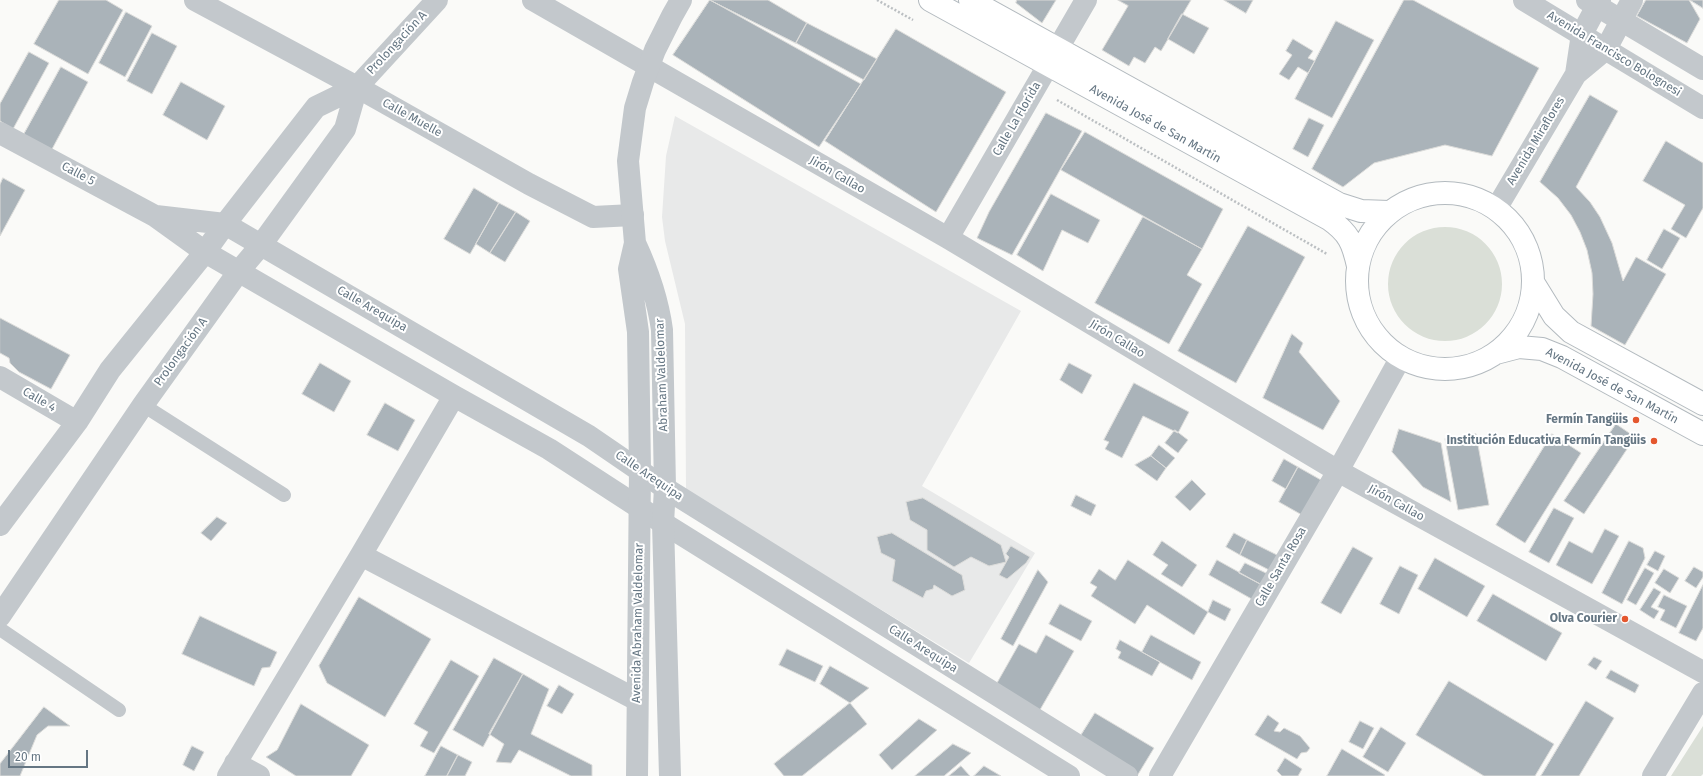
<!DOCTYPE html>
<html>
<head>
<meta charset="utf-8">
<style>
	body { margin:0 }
	#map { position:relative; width:1703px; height:776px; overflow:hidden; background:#fafaf8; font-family:"Fira Sans",sans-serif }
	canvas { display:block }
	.scale { position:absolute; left:8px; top:750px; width:80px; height:18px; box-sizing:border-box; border:2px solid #657683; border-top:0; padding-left:5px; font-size:12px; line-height:14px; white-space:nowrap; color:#657683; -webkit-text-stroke:3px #fff; paint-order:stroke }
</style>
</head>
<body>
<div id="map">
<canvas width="1703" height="776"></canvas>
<div class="scale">20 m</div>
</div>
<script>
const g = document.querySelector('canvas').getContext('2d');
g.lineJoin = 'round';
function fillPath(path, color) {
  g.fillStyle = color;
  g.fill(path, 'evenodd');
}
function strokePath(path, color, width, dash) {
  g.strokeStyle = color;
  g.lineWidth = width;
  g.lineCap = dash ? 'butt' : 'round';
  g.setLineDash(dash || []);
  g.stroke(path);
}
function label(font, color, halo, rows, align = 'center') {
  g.font = font + ' "Fira Sans",sans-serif';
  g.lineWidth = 4;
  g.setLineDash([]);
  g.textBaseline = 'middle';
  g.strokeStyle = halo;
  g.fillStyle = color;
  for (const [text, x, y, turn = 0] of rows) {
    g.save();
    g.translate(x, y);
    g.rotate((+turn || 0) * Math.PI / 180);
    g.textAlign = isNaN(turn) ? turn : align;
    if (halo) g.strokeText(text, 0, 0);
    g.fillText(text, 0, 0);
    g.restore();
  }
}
fillPath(new Path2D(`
	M 675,116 L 1021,311 L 922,486 L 1035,553 L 969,663 L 686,491 L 685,324 L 665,241 L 662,217 L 666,156 Z`), '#e8e9e9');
fillPath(new Path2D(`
	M1388 284a57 57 0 1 1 114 0a57 57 0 1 1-114 0Z
	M 1703,726 L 1703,774 L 1701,776 L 1671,776 Z`), '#dadfd7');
const building = new Path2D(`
	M 59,0 L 106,0 L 123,10 L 88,74 L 34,44 Z
	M 710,0 L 768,0 L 807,23 L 796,43 Z
	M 710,0 L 861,84 L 819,147 L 673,55 Z
	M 1017,0 L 1056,0 L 1042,23 L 1016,3 Z
	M 1118,0 L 1191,0 L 1161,51 L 1155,47 L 1145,63 L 1134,57 L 1129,66 L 1102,50 L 1128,6 Z
	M 1224,0 L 1253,0 L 1246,13 Z
	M 1404,0 L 1413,0 L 1539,68 L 1492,156 L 1445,145 L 1374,163 L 1343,187 L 1312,169 Z
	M 1646,0 L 1689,0 L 1700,19 L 1687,43 L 1637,16 Z
	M 1690,0 L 1703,0 L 1703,8 Z
	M 126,12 L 152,26 L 125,77 L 99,63 Z
	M 1182,14 L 1209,28 L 1194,54 L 1168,39 Z
	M 1336,21 L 1374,40 L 1332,118 L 1295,99 Z
	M 807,23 L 877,59 L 864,80 L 796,43 Z
	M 896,29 L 1006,92 L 936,212 L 825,141 Z
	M 152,33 L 177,46 L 152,94 L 127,81 Z
	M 1293,39 L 1313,51 L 1308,58 L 1315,61 L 1308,73 L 1298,67 L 1289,80 L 1279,74 L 1292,55 L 1286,51 Z
	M 29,52 L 49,63 L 13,129 L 0,121 L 0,104 Z
	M 61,67 L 88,82 L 51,151 L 23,136 Z
	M 181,82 L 225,106 L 207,140 L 163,115 Z
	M 1590,95 L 1618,111 L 1576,187 L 1590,202 L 1600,217 L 1612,243 L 1623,281 L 1636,257 L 1666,274 L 1625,345 L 1591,326 L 1593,294 L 1592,273 L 1587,250 L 1580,232 L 1571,215 L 1558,198 L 1540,182 Z
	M 1046,113 L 1082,131 L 1012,255 L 977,238 L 989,212 Z
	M 1309,118 L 1324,125 L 1308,157 L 1293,149 Z
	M 1085,132 L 1223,209 L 1202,249 L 1061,170 Z
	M 1666,141 L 1703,163 L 1703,208 L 1686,238 L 1671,229 L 1685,205 L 1643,181 Z
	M 3,178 L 25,190 L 0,236 L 0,185 Z
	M 474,188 L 499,203 L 470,254 L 444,239 Z
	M 1051,194 L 1100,220 L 1088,243 L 1062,230 L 1043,271 L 1017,255 Z
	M 499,203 L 516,212 L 490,253 L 476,244 Z
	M 516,212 L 530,221 L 505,262 L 490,253 Z
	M 1143,217 L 1202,249 L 1187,275 L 1202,284 L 1169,344 L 1095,303 Z
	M 1248,226 L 1305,257 L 1236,383 L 1178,351 Z
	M 1664,229 L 1680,238 L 1662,269 L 1647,260 Z
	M 0,318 L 70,355 L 51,389 L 19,372 L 10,363 L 9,358 L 0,353 Z
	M 1292,334 L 1303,343 L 1299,352 L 1340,401 L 1323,430 L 1263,398 Z
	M 320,363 L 351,381 L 334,412 L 302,394 Z
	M 1069,363 L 1092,375 L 1082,394 L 1060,380 Z
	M 1134,383 L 1189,412 L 1178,433 L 1143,416 L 1122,458 L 1105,449 L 1109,442 L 1104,440 Z
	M 385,403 L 415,420 L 398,451 L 367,435 Z
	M 1616,424 L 1635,437 L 1584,514 L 1564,501 Z
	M 1399,429 L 1441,443 L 1451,502 L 1423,487 L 1392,452 Z
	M 1175,430 L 1188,440 L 1178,453 L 1165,443 Z
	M 1476,434 L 1489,505 L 1458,510 L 1445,439 Z
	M 1552,434 L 1581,453 L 1525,543 L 1496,525 Z
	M 1159,445 L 1175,458 L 1166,468 L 1151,456 Z
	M 1151,456 L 1166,468 L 1157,481 L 1135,465 Z
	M 1284,459 L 1298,467 L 1286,489 L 1272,481 Z
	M 1298,467 L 1321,480 L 1302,515 L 1279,502 Z
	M 1192,480 L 1206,494 L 1190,511 L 1175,497 Z
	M 1076,495 L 1096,505 L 1091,516 L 1071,506 Z
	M 923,498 L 1001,545 L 1006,562 L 989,566 L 971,557 L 954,567 L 927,550 L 927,530 L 910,520 L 906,502 Z
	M 1554,508 L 1574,518 L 1549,563 L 1529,552 Z
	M 217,517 L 227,523 L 211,541 L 201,533 Z
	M 1605,529 L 1619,536 L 1592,584 L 1556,565 L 1569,541 L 1592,553 Z
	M 892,533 L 962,575 L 965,590 L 952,596 L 934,585 L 933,589 L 926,591 L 923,598 L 892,581 L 895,560 L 881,553 L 877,537 Z
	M 1234,533 L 1247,540 L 1240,555 L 1226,547 Z
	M 1247,540 L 1279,556 L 1271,571 L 1240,555 Z
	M 1162,541 L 1197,565 L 1182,587 L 1161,574 L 1168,565 L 1153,555 Z
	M 1629,541 L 1643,548 L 1645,558 L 1622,604 L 1602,593 Z
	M 1011,546 L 1030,557 L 1026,563 L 1007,579 L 999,575 L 1009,557 L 1006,554 Z
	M 1353,547 L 1373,558 L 1341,614 L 1321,603 Z
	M 1655,551 L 1665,556 L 1658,571 L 1647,565 Z
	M 1435,558 L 1485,586 L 1467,617 L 1418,589 Z
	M 1128,560 L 1208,612 L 1194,635 L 1147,605 L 1135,624 L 1091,596 L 1097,587 L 1090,583 L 1099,569 L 1115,580 Z
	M 1217,560 L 1262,585 L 1257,602 L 1209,575 Z
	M 1245,563 L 1268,574 L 1262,585 L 1239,573 Z
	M 1400,566 L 1418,575 L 1399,614 L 1380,604 Z
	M 1694,567 L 1703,572 L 1703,577 L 1696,588 L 1685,581 Z
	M 1645,568 L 1654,573 L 1636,605 L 1627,600 Z
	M 1664,569 L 1679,578 L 1670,593 L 1655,583 Z
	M 1038,570 L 1048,582 L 1013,646 L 1001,639 Z
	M 1703,585 L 1703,628 L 1696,641 L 1679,633 Z
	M 1654,588 L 1661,592 L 1651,607 L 1659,611 L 1654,619 L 1640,610 Z
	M 1493,594 L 1562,633 L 1546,661 L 1477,621 Z
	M 1664,595 L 1687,606 L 1676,628 L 1660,620 L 1665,610 L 1658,607 Z
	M 359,597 L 431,639 L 385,717 L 327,683 L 319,666 Z
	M 1213,600 L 1231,609 L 1225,621 L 1208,612 Z
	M 1060,604 L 1092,621 L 1081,641 L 1049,624 Z
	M 200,616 L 277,652 L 270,667 L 262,668 L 254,686 L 182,654 Z
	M 1046,635 L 1074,651 L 1037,715 L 993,690 L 1019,644 L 1036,653 Z
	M 1151,635 L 1201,662 L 1192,680 L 1142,652 Z
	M 1120,640 L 1160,662 L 1152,676 L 1118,658 L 1121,652 L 1116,649 Z
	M 787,649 L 823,666 L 815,682 L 779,665 Z
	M 1594,657 L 1602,661 L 1596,670 L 1588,665 Z
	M 494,658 L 523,674 L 483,747 L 453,730 Z
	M 451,660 L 479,676 L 434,753 L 420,746 L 428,732 L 414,724 Z
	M 830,666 L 869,688 L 850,703 L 820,684 Z
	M 1611,670 L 1639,685 L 1635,693 L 1606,678 Z
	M 523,674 L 549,689 L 531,734 L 592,765 L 592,776 L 571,776 L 519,750 L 511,763 L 496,762 L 504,744 L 489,734 Z
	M 1449,681 L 1554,744 L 1535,776 L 1484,776 L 1416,735 Z
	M 559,685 L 574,694 L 562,714 L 547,706 Z
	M 1586,701 L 1614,718 L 1579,776 L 1541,776 Z
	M 850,703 L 867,724 L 802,776 L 784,776 L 774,764 Z
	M 301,704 L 369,745 L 351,776 L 296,776 L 266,757 L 277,750 Z
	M 44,707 L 70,726 L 48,726 L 37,735 L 20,776 L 0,776 L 0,764 Z
	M 1095,713 L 1154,748 L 1137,776 L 1078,740 Z
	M 1268,715 L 1279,723 L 1274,731 L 1280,732 L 1284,728 L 1300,736 L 1310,748 L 1307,752 L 1301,753 L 1297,759 L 1255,735 Z
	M 919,719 L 937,730 L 892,770 L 879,755 Z
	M 1360,721 L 1374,728 L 1363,749 L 1349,742 Z
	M 1381,727 L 1406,743 L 1388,772 L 1363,757 Z
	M 953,744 L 971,753 L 944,776 L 915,776 Z
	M 192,746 L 204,752 L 194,771 L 183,765 Z
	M 441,746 L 458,755 L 447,776 L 425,776 Z
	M 1342,749 L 1385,775 L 1384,776 L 1327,776 Z
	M 458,755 L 472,762 L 465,776 L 447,776 Z
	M 1285,758 L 1302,769 L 1298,776 L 1282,776 L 1277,771 Z
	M 961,766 L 970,776 L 949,776 Z
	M 984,766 L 1001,776 L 974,776 Z`);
fillPath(building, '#aab3b9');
strokePath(building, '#dcdcda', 1);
const secondary = new Path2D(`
	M 930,0 L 1329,219 C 1349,233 1353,243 1358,266
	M 970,0 L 1339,204 L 1361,211 L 1389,212
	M1357 281a88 88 0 1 1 176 0a88 88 0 1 1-176 0Z
	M 1533,282 L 1554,316 L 1571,332 L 1703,404
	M 1496,353 L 1519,347 L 1542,349 L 1562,357 L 1703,434`);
strokePath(secondary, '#b3babf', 24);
strokePath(new Path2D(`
	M 877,0 L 913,20
	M 1057,100 L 1327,254`), '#bbbfc2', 2.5, [2, 2]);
strokePath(new Path2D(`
	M 143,405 L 284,495
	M 0,629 L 119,710`), '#c3c8cc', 14);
strokePath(new Path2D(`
	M 195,0 L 357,87 L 529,184 L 593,217 L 633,215
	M 533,0 L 948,238 L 1338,471 L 1703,672
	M 1524,0 L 1703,108
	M 1587,0 L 1703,69
	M 0,133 L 155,216 L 205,252 L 454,396 L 549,449 L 663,523 L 1069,776
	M 156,216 L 225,224 L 589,436 L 665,488 L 1127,776
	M 948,238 L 1086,0
	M 0,377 L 77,422
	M 0,525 L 77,422 L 110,370 L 205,252 L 225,224 L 316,107 L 357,87 L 437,0
	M 361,555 L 637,700
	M 0,616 L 143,405 L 239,271 L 261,245 L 345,129 L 357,87
	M 235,763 L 259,776
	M 228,776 L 361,555 L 454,396
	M 1160,776 L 1338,471 L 1401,357
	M 1653,776 L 1703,693`), '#c3c8cc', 22);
strokePath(new Path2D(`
	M 1576,74 L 1582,34 L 1600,0
	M 1496,209 L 1576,74 L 1606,49 L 1632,0
	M 635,243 C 648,271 658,300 662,330 L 665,488 L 663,523 L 670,776
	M 637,776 L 640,470 L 638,332 L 629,269 L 635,243 L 628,161 L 635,108 L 643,82 L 655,50 L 672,16 L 681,0`), '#c3c8cc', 22);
strokePath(secondary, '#fff', 22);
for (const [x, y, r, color] of [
	[1636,420,4,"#e4572e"],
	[1654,441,4,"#e4572e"],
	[1625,619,4,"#e4572e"]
]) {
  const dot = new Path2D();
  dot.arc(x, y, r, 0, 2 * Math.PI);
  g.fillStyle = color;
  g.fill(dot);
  strokePath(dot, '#fff', 1.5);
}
label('12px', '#657683', '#fff', [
	["Prolongación A",397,43,-47],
	["Avenida Francisco Bolognesi",1614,54,31],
	["Calle Muelle",412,118,29],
	["Calle La Florida",1017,119,-60],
	["Avenida José de San Martín",1155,124,29],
	["Avenida Miraflores",1536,141,-59],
	["Calle 5",78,174,28],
	["Jirón Callao",837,175,30],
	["Calle Arequipa",372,309,30],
	["Jirón Callao",1117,339,31],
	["Prolongación A",181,352,-54],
	["Abraham Valdelomar",662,375,-92],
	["Avenida José de San Martín",1612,386,28],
	["Calle 4",39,400,30],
	["Calle Arequipa",649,476,34],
	["Jirón Callao",1396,503,29],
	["Calle Santa Rosa",1281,567,-60],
	["Avenida Abraham Valdelomar",638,623,-89],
	["Calle Arequipa",923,649,32]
]);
label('bold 12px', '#657683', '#fff', [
	["Fermín Tangüis",1628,420],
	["Institución Educativa Fermín Tangüis",1646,441],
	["Olva Courier",1617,619]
], 'right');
</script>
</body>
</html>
